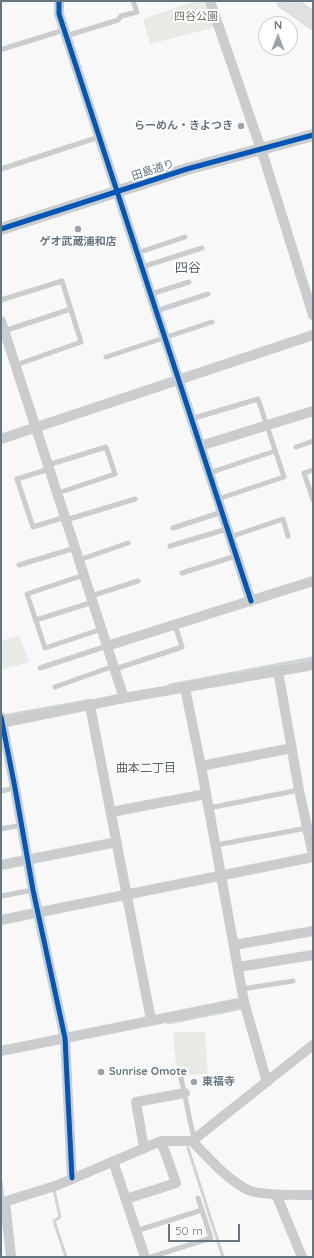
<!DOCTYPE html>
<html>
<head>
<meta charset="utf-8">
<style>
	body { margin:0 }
	#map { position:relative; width:314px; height:1258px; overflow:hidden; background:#f8f8f8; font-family:Quicksand,sans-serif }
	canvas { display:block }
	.frame { position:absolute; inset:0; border:2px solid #667680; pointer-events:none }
	.north { position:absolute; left:258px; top:16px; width:40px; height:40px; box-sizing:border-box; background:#fff; border:1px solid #c2c8cc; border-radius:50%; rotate:0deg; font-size:11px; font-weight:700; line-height:16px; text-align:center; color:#667680 }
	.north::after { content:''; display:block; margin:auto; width:14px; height:18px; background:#99a4aa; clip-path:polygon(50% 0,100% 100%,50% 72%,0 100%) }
	.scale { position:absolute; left:168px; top:1224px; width:72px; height:18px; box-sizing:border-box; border:2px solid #667680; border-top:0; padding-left:5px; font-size:12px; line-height:14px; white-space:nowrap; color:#667680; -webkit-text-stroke:3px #fff; paint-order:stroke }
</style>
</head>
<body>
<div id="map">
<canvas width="314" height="1258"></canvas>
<div class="frame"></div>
<div class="north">N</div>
<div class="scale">50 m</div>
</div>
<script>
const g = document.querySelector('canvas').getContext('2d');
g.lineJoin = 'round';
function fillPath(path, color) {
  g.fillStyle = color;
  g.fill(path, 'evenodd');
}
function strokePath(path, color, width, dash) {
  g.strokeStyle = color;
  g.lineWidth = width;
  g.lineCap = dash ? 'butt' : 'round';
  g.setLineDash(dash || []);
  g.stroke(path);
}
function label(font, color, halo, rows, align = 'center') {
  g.font = font + ' Quicksand,"Noto Sans JP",sans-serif';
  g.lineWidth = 4;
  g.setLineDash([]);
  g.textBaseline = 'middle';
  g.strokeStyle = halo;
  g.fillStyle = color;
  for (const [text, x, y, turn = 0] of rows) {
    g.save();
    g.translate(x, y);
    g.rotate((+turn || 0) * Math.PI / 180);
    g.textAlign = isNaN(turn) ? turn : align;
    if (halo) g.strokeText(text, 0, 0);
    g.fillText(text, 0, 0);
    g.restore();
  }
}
fillPath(new Path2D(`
	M 196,1 L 207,1 L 216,27 L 150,44 L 143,19 Z
	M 19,635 L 29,662 L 1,670 L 1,641 Z
	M 173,1032 L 205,1032 L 208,1074 L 177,1076 Z`), '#e7eae5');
strokePath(new Path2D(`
	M 170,685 L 313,658
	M 3,716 L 92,700
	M 168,1023 L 243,1008
	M 188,1148 L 223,1257
	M 1,1180 L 3,1199
	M 54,1190 L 60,1217 L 54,1221 L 66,1257`), '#cdd5d8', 3);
const primary = new Path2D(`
	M 285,1 L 308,17 L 313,21`);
strokePath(primary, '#d4d5d6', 17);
strokePath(new Path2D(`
	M 66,36 L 118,20 L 121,16 L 137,12 L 133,1
	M 3,49 L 64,30
	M 1,169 L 99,137
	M 137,253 L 185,237
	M 142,267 L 202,248
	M 151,294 L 189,282
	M 1,300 L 62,281 L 81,342 L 16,365
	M 156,311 L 208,294
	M 4,331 L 71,309
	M 106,357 L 212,322
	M 191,419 L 258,399 L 284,477 L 218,499
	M 296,447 L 313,441
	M 48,465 L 106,447 L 115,474 L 58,493
	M 49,469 L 17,479 L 33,527 L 65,517
	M 313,470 L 304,473 L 313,500
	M 209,473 L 275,451
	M 66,520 L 135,499
	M 173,528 L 222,512
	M 230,537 L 283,519 L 288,536
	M 170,546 L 227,529
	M 79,560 L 128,543
	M 19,565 L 75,548
	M 182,573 L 236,556
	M 84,575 L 27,594 L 45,648 L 102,629
	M 91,596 L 138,581
	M 36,620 L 93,602
	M 40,668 L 107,646
	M 115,669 L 182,647 L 175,625
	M 55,687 L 114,666
	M 1,791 L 15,788
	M 209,808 L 299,790
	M 1,829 L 22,825
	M 216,845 L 307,828
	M 1,896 L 33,890
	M 242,989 L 293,981
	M 181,1078 L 194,1139
	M 136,1231 L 202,1210
	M 151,1257 L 211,1238 L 198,1198`), '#cbcccd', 5);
strokePath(new Path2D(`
	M 59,1 L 59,14 L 251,601
	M 210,1 L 264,158 L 313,315
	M 1,321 L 124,698
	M 1,439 L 313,335
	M 200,446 L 313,411
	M 107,646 L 313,581
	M 278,671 L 299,790 L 313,855
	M 185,688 L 201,766 L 244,1002 L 267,1082
	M 90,706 L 151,1020
	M 1,717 L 15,788 L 33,890 L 65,1038 L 72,1178
	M 1,723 L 124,698 L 313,665
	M 201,766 L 292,748
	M 111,812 L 206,794
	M 1,865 L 117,842
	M 1,920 L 313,857
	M 234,945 L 313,931
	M 238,967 L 313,955
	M 1,1051 L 244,1002
	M 192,1141 L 313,1045
	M 144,1148 L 136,1102 L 185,1093
	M 113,1161 L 145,1257
	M 276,1194 L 302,1257
	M 126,1199 L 176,1183 L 161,1141
	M 5,1202 L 11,1257
	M 1,1203 L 58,1185 L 161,1141 L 192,1141 C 209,1158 226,1179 248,1190 C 262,1196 297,1195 313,1195`), '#cbcccd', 10);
strokePath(new Path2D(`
	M 1,229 L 187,169 L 313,135`), '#cbcccd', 12);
strokePath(primary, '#dfe0e0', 16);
strokePath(new Path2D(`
	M 59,1 L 59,14 L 251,601
	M 1,229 L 187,169 L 313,135
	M 1,717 L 15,788 L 33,890 L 65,1038 L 72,1178`), '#0057b8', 5);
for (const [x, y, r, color] of [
	[241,126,4,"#99a4aa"],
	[78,229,4,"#99a4aa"],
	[101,1072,4,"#99a4aa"],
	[194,1082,4,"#99a4aa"]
]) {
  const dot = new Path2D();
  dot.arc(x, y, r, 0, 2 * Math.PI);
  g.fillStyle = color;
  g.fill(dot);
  strokePath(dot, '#fff', 1.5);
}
label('11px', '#697864', '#fff', [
	["四谷公園",196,17]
]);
label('bold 11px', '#667680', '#fff', [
	["らーめん・きよつき",233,126,"right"],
	["ゲオ武蔵浦和店",78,242,"center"],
	["Sunrise Omote",109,1072],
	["東福寺",202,1082]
], 'left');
label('11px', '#667680', '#fff', [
	["田島通り",153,170,-18]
]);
label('12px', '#57646b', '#fff', [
	["曲本二丁目",146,768]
]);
label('13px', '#57646b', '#fff', [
	["四谷",188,268]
]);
</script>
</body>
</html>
